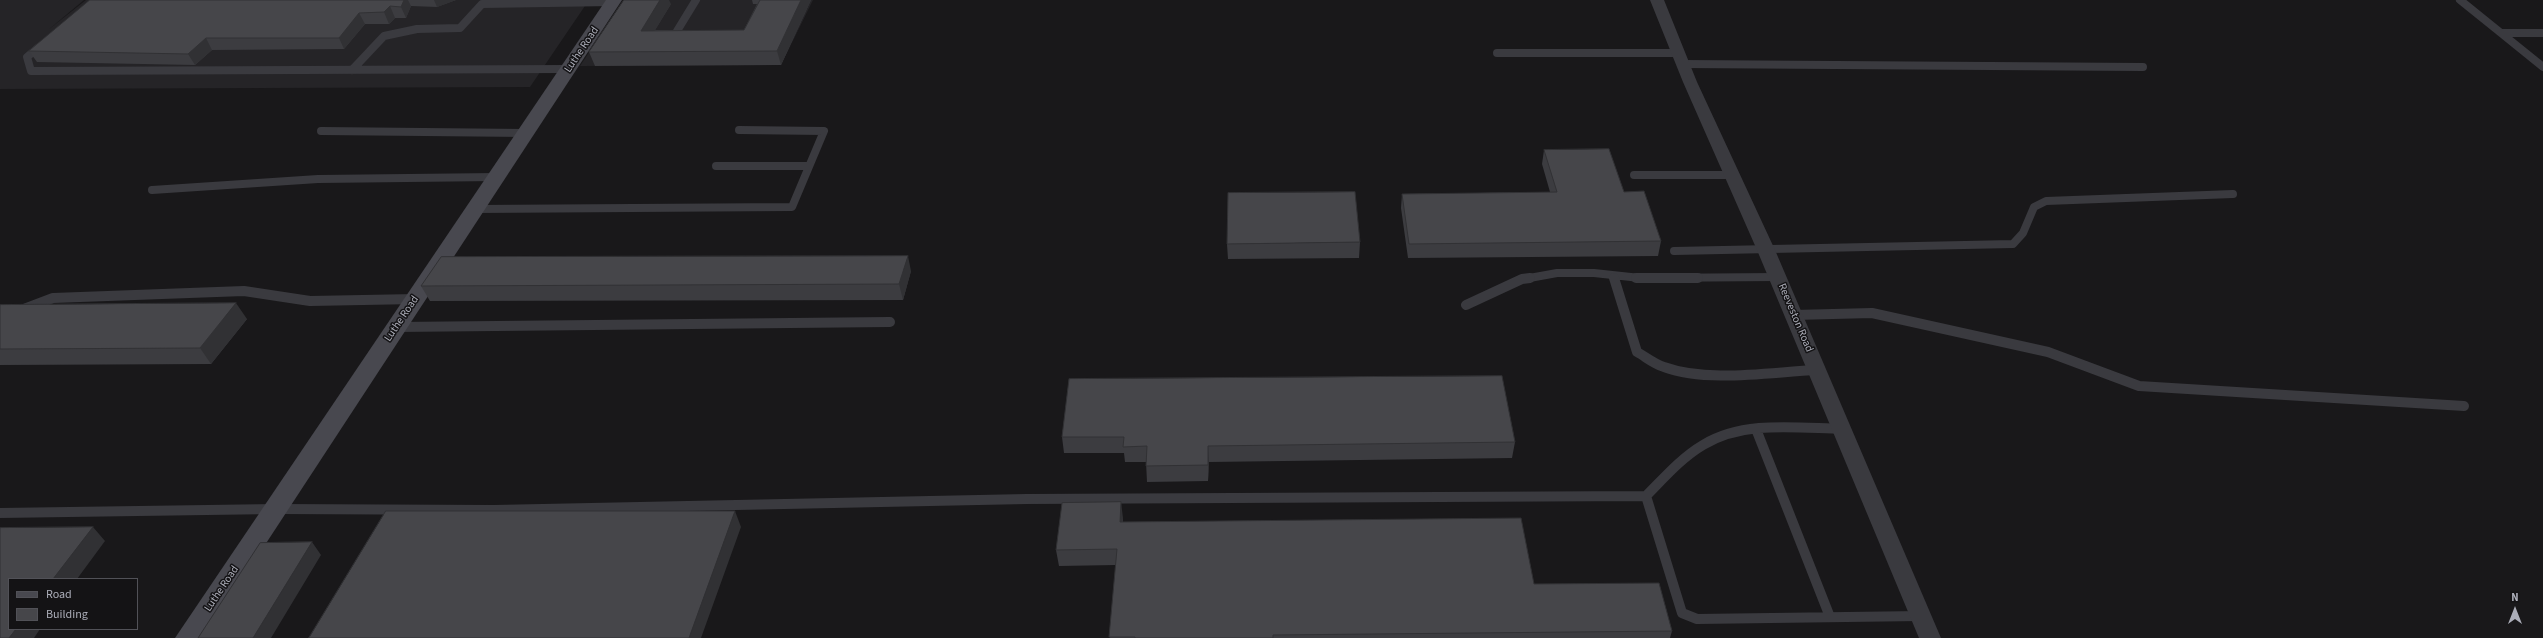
<!DOCTYPE html>
<html>
<head>
<meta charset="utf-8">
<style>
	body { margin:0 }
	#map { position:relative; width:2543px; height:638px; overflow:hidden; background:#19181a; font-family:"Source Sans 3",sans-serif }
	canvas { display:block }
	.legend { position:absolute; left:8px; top:578px; width:130px; height:52px; box-sizing:border-box; background:#141315; border:1px solid #515157; margin:0; padding:5px 7px; list-style:none; font-size:12px; color:#acaeb9 }
	.legend li { display:flex; align-items:center; gap:8px; height:20px }
	.legend b { width:20px; border:1px solid #515157 }
	.north { position:absolute; left:2495px; top:590px; width:40px; height:40px; -webkit-text-stroke:3px #141315; paint-order:stroke; rotate:0deg; font-size:11px; font-weight:700; line-height:16px; text-align:center; color:#acaeb9 }
	.north::after { content:''; display:block; margin:auto; width:14px; height:18px; background:#acaeb9; clip-path:polygon(50% 0,100% 100%,50% 72%,0 100%) }
</style>
</head>
<body>
<div id="map">
<canvas width="2543" height="638"></canvas>
<ul class="legend">
<li><b style="height:5px;background:#48484f"></b>Road</li>
<li><b style="height:11px;background:#46464a"></b>Building</li>
</ul>
<div class="north">N</div>
</div>
<script>
const g = document.querySelector('canvas').getContext('2d');
g.lineJoin = 'round';
function fillPath(path, color) {
  g.fillStyle = color;
  g.fill(path, 'evenodd');
}
function strokePath(path, color, width, dash) {
  g.strokeStyle = color;
  g.lineWidth = width;
  g.lineCap = dash ? 'butt' : 'round';
  g.setLineDash(dash || []);
  g.stroke(path);
}
function label(font, color, halo, rows, align = 'center') {
  g.font = font + ' "Source Sans 3",sans-serif';
  g.lineWidth = 3;
  g.setLineDash([]);
  g.textBaseline = 'middle';
  g.strokeStyle = halo;
  g.fillStyle = color;
  for (const [text, x, y, turn = 0] of rows) {
    g.save();
    g.translate(x, y);
    g.rotate((+turn || 0) * Math.PI / 180);
    g.textAlign = isNaN(turn) ? turn : align;
    if (halo) g.strokeText(text, 0, 0);
    g.fillText(text, 0, 0);
    g.restore();
  }
}
fillPath(new Path2D(`
	M 0,0 L 84,0 L 48,30 L 86,0 L 589,0 L 530,87 L 0,89 Z
	M 624,0 L 813,0 L 781,65 L 580,66 Z`), '#252427');
strokePath(new Path2D(`
	M 2460,0 L 2501,33
	M 677,31 L 696,0
	M 2543,33 L 2501,33 L 2543,67
	M 39,47 L 27,57 L 31,71 L 568,69
	M 1497,53 L 1678,53
	M 1682,64 L 2143,67
	M 352,70 L 384,36 L 417,29 L 460,28 L 482,4 L 613,2
	M 321,131 L 526,133
	M 716,166 L 809,166
	M 1634,175 L 1731,175
	M 152,190 L 318,179 L 497,177
	M 475,209 L 792,207 L 824,131 L 739,130
	M 1674,251 L 2013,244 L 2023,233 L 2034,207 L 2046,201 L 2233,194
	M 1614,276 L 1615,279
	M 1524,279 L 1557,273 L 1594,273 L 1640,278 L 1778,277`), '#3a3a3f', 8);
strokePath(new Path2D(`
	M 1614,278 L 1637,352 C 1646,357 1654,364 1664,367 C 1708,383 1770,372 1817,370
	M 1636,278 L 1698,278
	M 1466,305 L 1522,279 L 1530,278
	M 24,309 L 53,298 L 244,291 L 310,301 L 416,299
	M 1794,315 L 1872,313 L 2048,352 L 2139,386 L 2464,406
	M 397,327 L 890,322
	M 1756,429 L 1830,617
	M 1646,496 L 1682,613 L 1697,619 L 1921,616
	M 0,513 L 276,509 L 494,510 L 1027,499 L 1646,496 C 1664,478 1681,458 1703,445 C 1744,420 1797,428 1842,429`), '#3a3a3f', 10);
fillPath(new Path2D(`
	M 1650,0 L 1664,0 L 1697,82 L 1775,250 L 1941,638 L 1919,638 L 1757,250 L 1683,82 Z`), '#3a3a3f');
fillPath(new Path2D(`
	M 606,0 L 622,0 L 204,638 L 175,638 Z`), '#48484f');
fillPath(new Path2D(`
	M 90,0 L 456,0 L 437,7 L 411,6 L 406,18 L 395,18 L 389,24 L 365,24 L 344,49 L 212,50 L 195,65 L 37,62 L 29,51 Z
	M 752,0 L 811,0 L 781,65 L 595,66 L 589,52 L 671,4 L 655,30 L 744,30 L 757,4 L 753,4 Z
	M 1544,150 L 1624,192 L 1661,241 L 1658,256 L 1408,258 L 1401,208 L 1402,194 L 1550,192 L 1542,164 Z
	M 1360,242 L 1359,258 L 1228,259 L 1227,244 Z
	M 911,271 L 903,300 L 430,301 L 421,286 Z
	M 0,305 L 247,319 L 211,364 L 0,365 Z
	M 1069,379 L 1515,442 L 1512,458 L 1209,462 L 1208,481 L 1147,482 L 1146,462 L 1125,462 L 1124,453 L 1064,453 L 1062,437 Z
	M 1123,518 L 1123,522 L 1534,584 L 1672,631 L 1670,638 L 1110,638 L 1116,565 L 1059,566 L 1056,550 Z`), '#3c3c40');
fillPath(new Path2D(`
	M 404,0 L 408,0 L 411,6 L 406,18 L 401,7 Z
	M 434,0 L 456,0 L 437,7 Z
	M 660,0 L 669,0 L 671,4 L 646,45 L 641,31 Z
	M 801,0 L 811,0 L 781,65 L 777,51 Z
	M 390,6 L 395,18 L 389,24 L 384,12 Z
	M 359,13 L 365,24 L 344,49 L 339,38 Z
	M 206,38 L 212,50 L 195,65 L 188,54 Z
	M 908,256 L 911,271 L 903,300 L 899,284 Z
	M 236,303 L 247,319 L 211,364 L 200,348 Z
	M 1208,446 L 1209,462 L 1208,481 Z
	M 1121,502 L 1123,518 L 1121,538 L 1120,522 Z
	M 735,511 L 741,527 L 701,638 L 689,638 Z
	M 93,527 L 105,541 L 77,579 L 53,579 Z
	M 312,542 L 321,555 L 271,638 L 253,638 Z
	M 16,629 L 40,629 L 34,638 L 9,638 Z`), '#313134');
const building = new Path2D(`
	M 90,0 L 404,0 L 401,7 L 390,6 L 384,12 L 359,13 L 339,38 L 206,38 L 188,54 L 29,51 Z
	M 624,0 L 660,0 L 641,31 L 744,30 L 760,0 L 801,0 L 777,51 L 589,52 Z
	M 1609,149 L 1624,192 L 1644,191 L 1661,241 L 1409,244 L 1402,194 L 1557,192 L 1544,150 Z
	M 1355,192 L 1360,242 L 1227,244 L 1228,193 Z
	M 908,256 L 899,284 L 421,286 L 441,257 Z
	M 236,303 L 200,348 L 0,349 L 0,305 Z
	M 1502,376 L 1515,442 L 1208,446 L 1208,465 L 1146,466 L 1147,446 L 1123,447 L 1124,437 L 1062,437 L 1069,379 Z
	M 1121,502 L 1120,522 L 1521,518 L 1534,584 L 1659,583 L 1672,631 L 1273,635 L 1273,638 L 1135,638 L 1135,637 L 1109,637 L 1117,549 L 1056,550 L 1062,503 Z
	M 386,511 L 735,511 L 689,638 L 309,638 Z
	M 93,527 L 53,579 L 9,579 L 9,629 L 16,629 L 9,638 L 0,638 L 0,528 Z
	M 312,542 L 253,638 L 198,638 L 260,543 Z`);
fillPath(building, '#46464a');
strokePath(building, '#313134', 1);
label('11px', '#acaeb9', '#141315', [
	["Luthe Road",582,50,-56],
	["Reeveston Road",1795,318,67],
	["Luthe Road",402,319,-56],
	["Luthe Road",222,589,-56]
]);
</script>
</body>
</html>
